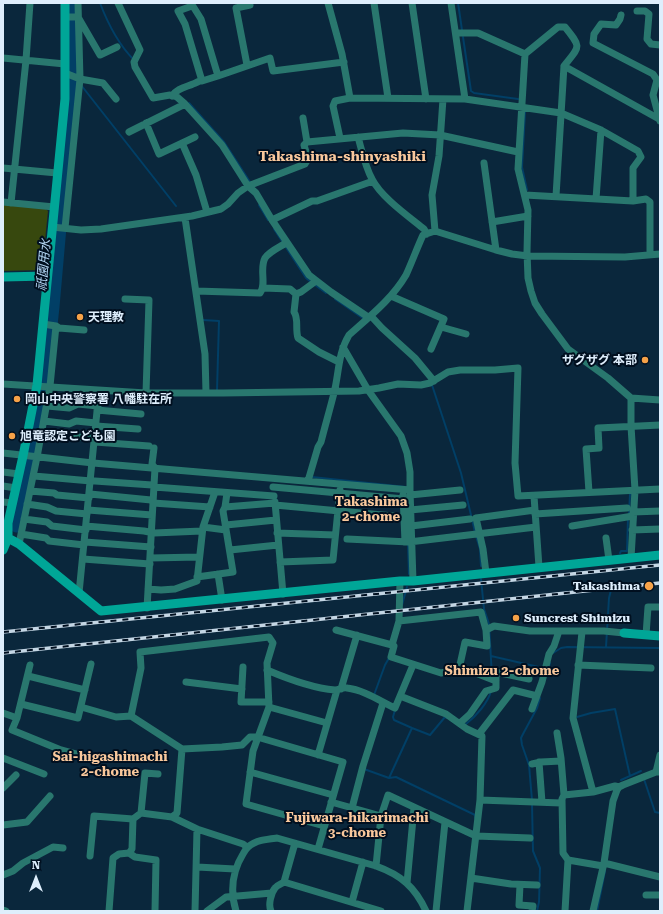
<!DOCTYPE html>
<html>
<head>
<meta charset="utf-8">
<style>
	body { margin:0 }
	#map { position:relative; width:663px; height:914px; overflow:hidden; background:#0a273c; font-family:"Roboto Serif",serif }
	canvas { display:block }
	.frame { position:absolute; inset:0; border:4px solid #deeefc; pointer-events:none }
	.north { position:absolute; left:16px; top:858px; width:40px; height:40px; -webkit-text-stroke:3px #000f1f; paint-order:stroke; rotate:0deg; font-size:11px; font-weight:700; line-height:16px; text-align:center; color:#deeefc }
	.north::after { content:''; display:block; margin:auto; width:14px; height:18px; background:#deeefc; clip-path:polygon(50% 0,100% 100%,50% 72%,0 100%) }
</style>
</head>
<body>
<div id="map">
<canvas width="663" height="914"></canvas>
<div class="frame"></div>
<div class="north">N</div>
</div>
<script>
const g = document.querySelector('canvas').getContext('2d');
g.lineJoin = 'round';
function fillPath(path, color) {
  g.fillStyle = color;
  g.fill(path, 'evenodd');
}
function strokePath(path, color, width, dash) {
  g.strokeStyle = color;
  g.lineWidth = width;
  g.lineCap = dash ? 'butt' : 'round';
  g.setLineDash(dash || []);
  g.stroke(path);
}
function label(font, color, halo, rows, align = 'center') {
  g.font = font + ' "Roboto Serif","Noto Sans JP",serif';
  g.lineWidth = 4;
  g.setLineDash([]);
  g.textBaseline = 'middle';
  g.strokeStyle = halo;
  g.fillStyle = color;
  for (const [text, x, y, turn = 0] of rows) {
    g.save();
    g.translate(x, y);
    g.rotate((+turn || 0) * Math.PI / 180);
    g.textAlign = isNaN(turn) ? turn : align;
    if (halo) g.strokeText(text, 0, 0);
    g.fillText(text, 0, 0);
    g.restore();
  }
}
fillPath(new Path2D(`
	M 3,204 L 45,208 L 48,211 L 42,270 L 3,271 Z`), '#37480e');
strokePath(new Path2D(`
	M 100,3 C 108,24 118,44 134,60
	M 458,3 L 462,30
	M 463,37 L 471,91 L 474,93 L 518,99
	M 81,85 L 176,206
	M 189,103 L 224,142 L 250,182
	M 525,112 L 522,167 L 527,190
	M 259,205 L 268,220
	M 274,229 L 306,278 L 311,282
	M 315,285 L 326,293
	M 335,299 L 364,319
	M 203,320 L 219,321 L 217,390
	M 432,385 L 461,473 L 475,532
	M 312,477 L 406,487
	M 629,514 L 630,494 L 631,494
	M 476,536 L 480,549 L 481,566
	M 408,543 L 409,574
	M 620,553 L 621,551 L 627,551 L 628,518
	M 481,579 L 484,609 L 489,624 L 492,677
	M 402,605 L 407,587
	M 606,647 L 609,598 L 613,582
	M 553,653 L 561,648 L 567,647 L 660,648
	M 491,656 L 543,668
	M 547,674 L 550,663
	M 374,695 L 385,665 L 389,658
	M 394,710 L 395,710 L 393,717 L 394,720 L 412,728
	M 577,717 L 591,713 L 615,709 L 630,776
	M 466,724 C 476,716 488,703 491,691
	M 364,769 L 389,778 L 412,728 L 430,735 L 445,717 L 447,718
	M 389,778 L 396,777 L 475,815 L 475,818
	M 644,779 L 655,812 L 660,813
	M 621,780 L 641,771
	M 532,800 L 529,765 L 522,745 L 521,738 L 523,734 L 537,708 L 540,698
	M 532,804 L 533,851 L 540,868 L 539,902 L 537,911
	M 597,911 L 605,871`), '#013f66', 2);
strokePath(new Path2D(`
	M 16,527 L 31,461 L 45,390 L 54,307 L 74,79 L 74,3`), '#013f66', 11);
strokePath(new Path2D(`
	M 118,3 L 140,50 L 134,62 L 135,67 L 153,98 L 170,95 L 177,97 L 185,104 L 222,145 L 248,186 L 256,193 L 272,220 L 309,275 L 331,292 L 368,317
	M 191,3 L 201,19 L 218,76 L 270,58 L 273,71 L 344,62
	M 328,3 L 342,54 L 350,98
	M 374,3 L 388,98
	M 412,3 L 426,99
	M 451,3 L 465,99
	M 192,6 L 178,11 L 185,24 L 202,81 L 218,76
	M 637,11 L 645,11 L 649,14 L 647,39 L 651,44 L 660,45
	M 621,15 L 620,19 L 616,25 L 601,24 L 594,34 L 593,43 L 653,74 L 657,80 L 653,95 L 660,121
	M 65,17 L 78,17 L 100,55 L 117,47
	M 456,33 L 478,33 L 525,54 L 558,27 L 565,27 C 582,48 580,46 564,66 L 556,196
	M 525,54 L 518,169 L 528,210 L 527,252 L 528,278 L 531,291 L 535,303 L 542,314 L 568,349 L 608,378 L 631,398 L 631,426 L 635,490 L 631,558
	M 3,58 L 65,64
	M 247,65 L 236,8 L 250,5 L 249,3
	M 564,66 L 659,119
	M 65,73 L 80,79 L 103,83 L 116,99
	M 172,96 C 177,88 186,87 193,84 C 196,83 199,81 202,80
	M 146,123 L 159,154 L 195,137
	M 129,132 L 185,104
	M 358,137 C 362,151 365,166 372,179 C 381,197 408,216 424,229 L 427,234
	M 340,138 L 333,106 L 335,101 L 350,98 L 465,99 L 561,113 L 601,130 L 638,151 L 641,157 L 633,168 L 633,201
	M 307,142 L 403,133 L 440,135 L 518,152
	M 182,143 L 196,175 L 207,212
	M 484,163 L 496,250
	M 3,168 L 57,173
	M 525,195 L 633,201 L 646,199 L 650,202 L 650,255
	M 596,199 L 601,130
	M 3,202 L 54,207
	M 11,203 L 26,60 L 30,3
	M 185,218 L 205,354 L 206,393
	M 272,220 L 312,201 L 317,201 L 373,181
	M 492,222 L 528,216
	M 52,227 L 81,230 L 101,229 L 192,216 L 221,209 L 228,204 L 238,193 L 248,186 L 305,164 L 308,159 L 304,145 L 307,142 L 303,118
	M 65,228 L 80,79 L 78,3
	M 435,231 L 432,195 L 439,156 L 443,99
	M 316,281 L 301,292 L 296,294 L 294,312 C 299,319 295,329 298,338 L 319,352 L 339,362
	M 263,288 L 290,289 L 296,294
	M 196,291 L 260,293 C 267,284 259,269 265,258 C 270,251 280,247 286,243
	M 391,296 L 444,319 L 431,349
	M 125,299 L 149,300 L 146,393
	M 371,316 L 382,328 L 415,358 L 434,381
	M 43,324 L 56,326 L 59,328 L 84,330
	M 441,327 L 466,334
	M 343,347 L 368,390 L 401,436 L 407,453 L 410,472 L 410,490
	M 3,384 L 146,393 L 223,393 L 359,391 L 379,388 L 398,384 L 421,385 L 430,383 L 448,372 L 460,370 L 495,370 L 518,368 L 515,463 L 518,496 L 660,489
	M 631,398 L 660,400
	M 47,406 L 69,408 L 78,404 L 98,406
	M 97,410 L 141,414
	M 44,421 L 69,424 L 76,421 L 96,423
	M 96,426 L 138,429
	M 74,437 L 95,438
	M 95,442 L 149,446
	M 3,453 L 93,463 L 410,490 L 413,581
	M 3,472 L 19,474
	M 34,476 L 91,481 L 95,481 L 152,485 L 154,487 L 274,496
	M 308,481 L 318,447 L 321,442 C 325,426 330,409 334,393 C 339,373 338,353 349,335 C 369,317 392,299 406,275 C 412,262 417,248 423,235 L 435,231 L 496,250 L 512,254 L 528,256 L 625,257 L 660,254
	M 3,486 L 16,488
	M 273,487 L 404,499
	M 30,491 L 54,493 L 57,495 L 89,498
	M 589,492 L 586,449 L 599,448 L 598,428 L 660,425
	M 90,494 L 151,500 L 153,503 L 210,507
	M 403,495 L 405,542
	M 410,495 L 460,490
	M 534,496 L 539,567
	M 3,502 L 13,503
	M 275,502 L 283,594
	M 27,504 L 47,507 L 56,511 L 87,514
	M 275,505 L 404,517
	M 225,507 L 275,503
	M 88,510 L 152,515
	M 410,510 L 463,505
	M 633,512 L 660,511
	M 535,514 L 627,508
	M 24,519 L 47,522 L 52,526 L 86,530
	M 226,525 L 276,520
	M 86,526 L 144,531 L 154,533 L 202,531
	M 411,526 L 470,519
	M 572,526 L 633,516
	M 203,527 L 226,530
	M 632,530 L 660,529
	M 277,533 L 335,535
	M 21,534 L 46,538 L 49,541 L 84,545
	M 606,538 L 609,560
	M 347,539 L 409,542 L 536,527
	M 85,542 L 151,547
	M 19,544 L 37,457 L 50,386 L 56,326
	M 230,550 L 278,545
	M 150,558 L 199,557
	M 83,559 L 150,564
	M 280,562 L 333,560 L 340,490
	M 486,573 L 483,549 L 476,518 L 535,510
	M 218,574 L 222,600
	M 197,577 L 233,572 L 223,511 L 225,507 L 227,493
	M 400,581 L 399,621 L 392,645 L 394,646 L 391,657 L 441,673 L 459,669 L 473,672 L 496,681
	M 148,589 L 161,590 L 175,589 L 197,581 L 203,527 L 215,492
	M 79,593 L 99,391
	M 147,608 L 155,468 L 152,464 L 154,448
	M 399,621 L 481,612 L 486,630 L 487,646 L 465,642 L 459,669
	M 336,630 L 392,645
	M 486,630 L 494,626 L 530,631 L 604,631 L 624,633
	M 582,632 L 573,718 L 593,792
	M 646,635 L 648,607 L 660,607
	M 30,665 L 17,718 L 12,730 L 61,750 L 83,756
	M 578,665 L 651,668
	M 243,667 L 241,702 L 269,702
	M 267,670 C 288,679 311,688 335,690 C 339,690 343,687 347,688 C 364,690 380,701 395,708 L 413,665
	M 28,676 L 85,690
	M 186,682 L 242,689
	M 341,689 L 357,635
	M 400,696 L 446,714 L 467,729 L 482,736 L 480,800 L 467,911
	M 21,704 L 78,718 L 91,664
	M 81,707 L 116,717 L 131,716 L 182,749 L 222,747 L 242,745 L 250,737 L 257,737 L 343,762 L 318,849
	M 269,707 L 327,723
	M 532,709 L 542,682 L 549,654 L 554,646 L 559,631
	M 3,713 L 17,718
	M 131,716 L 141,668 L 140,652 L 269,637 L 273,643 L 267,663 L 269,707 L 253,751 L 246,804 L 324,826
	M 460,723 L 470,714 L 486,691 L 496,688 L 496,672 L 529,679
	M 557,733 L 561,758 L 564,795
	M 479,734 L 513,690 L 537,696
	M 318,755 L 337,690
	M 3,758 L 44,774
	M 539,762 L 542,802
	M 532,764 L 541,762 L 561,761
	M 250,772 L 333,795
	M 656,772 L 660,755
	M 3,788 L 16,775
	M 480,800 L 561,803
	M 331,802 L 381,816
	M 352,808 L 363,766 L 383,703
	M 141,813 L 145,773 L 158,774
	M 172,817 L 177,813 L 182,749
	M 3,825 L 27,822 L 50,796
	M 129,853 L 135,857 L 156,860 L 155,911
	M 90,856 L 94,816 L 133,819
	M 568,860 L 603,866
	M 604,863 L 660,877
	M 376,866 L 381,816 L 388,795 L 476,836 L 530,838
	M 197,867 L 235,869
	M 3,875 L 13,871 L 23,863 L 53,847 L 63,848
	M 471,878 L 511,884 L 537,885
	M 284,882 L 381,911
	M 407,883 L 414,808
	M 520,885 L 519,905 L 533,906 L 532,911
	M 646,895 L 660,895
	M 352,902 L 363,862
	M 3,910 L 6,911
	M 109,911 L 113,858 L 119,854 L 129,853 L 132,849 L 133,819 L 141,813 L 172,817 L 197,829 L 243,844 L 247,847
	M 195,911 L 197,829
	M 207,911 L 226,897 L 272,893
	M 236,911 C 230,891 232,872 243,854 C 244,852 246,849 248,847 C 256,840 268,839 277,838 L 376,866 C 401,875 415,887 426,911
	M 271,911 C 268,905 271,893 275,888 C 277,885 282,884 284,882 L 295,843
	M 436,911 L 445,822
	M 565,911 L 568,860 L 563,853 L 562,799 L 564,795 L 593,792 L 615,786 L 619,787
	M 593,911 L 604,863 L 613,801 L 617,790 L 619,787 L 623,785 L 656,772 L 660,772`), '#29776e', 7);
strokePath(new Path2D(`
	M 3,277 L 47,276
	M 8,538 L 19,544 L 101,611 L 400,581 L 413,581 L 660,555
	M 3,550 L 8,538 L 8,523 L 23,456 L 37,385 L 65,99 L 65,3
	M 624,633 L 660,636`), '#00a697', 9);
const rail = new Path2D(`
	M 3,632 L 660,565
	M 3,653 L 660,583`);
strokePath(rail, '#c4d6e4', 3.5);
strokePath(rail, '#000f1f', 2, [6]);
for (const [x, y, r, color] of [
	[80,317,4,"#f6a248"],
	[645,360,4,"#f6a248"],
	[17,399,4,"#f6a248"],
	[12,436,4,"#f6a248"],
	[649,586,5,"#f6a248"],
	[516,618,4,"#f6a248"]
]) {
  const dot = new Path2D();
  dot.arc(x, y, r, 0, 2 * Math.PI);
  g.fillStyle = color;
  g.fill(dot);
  strokePath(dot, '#000f1f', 1.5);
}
label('bold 12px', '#deeefc', '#000f1f', [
	["天理教",88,317],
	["ザグザグ 本部",637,360,"right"],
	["岡山中央警察署 八幡駐在所",25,399],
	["旭竜認定こども園",20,436],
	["Takashima",640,586,"right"],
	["Suncrest Shimizu",524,618]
], 'left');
label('italic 13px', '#b2d5f3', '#000f1f', [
	["祇園用水",44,265,-85]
]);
label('bold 13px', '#f9c89c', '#000f1f', [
	["Takashima",371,502],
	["2-chome",371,517],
	["Shimizu 2-chome",502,671],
	["Sai-higashimachi",110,757],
	["2-chome",110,772],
	["Fujiwara-hikarimachi",357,818],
	["3-chome",357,833]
]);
label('bold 14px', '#f9c89c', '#000f1f', [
	["Takashima-shinyashiki",342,157]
]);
</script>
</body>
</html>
